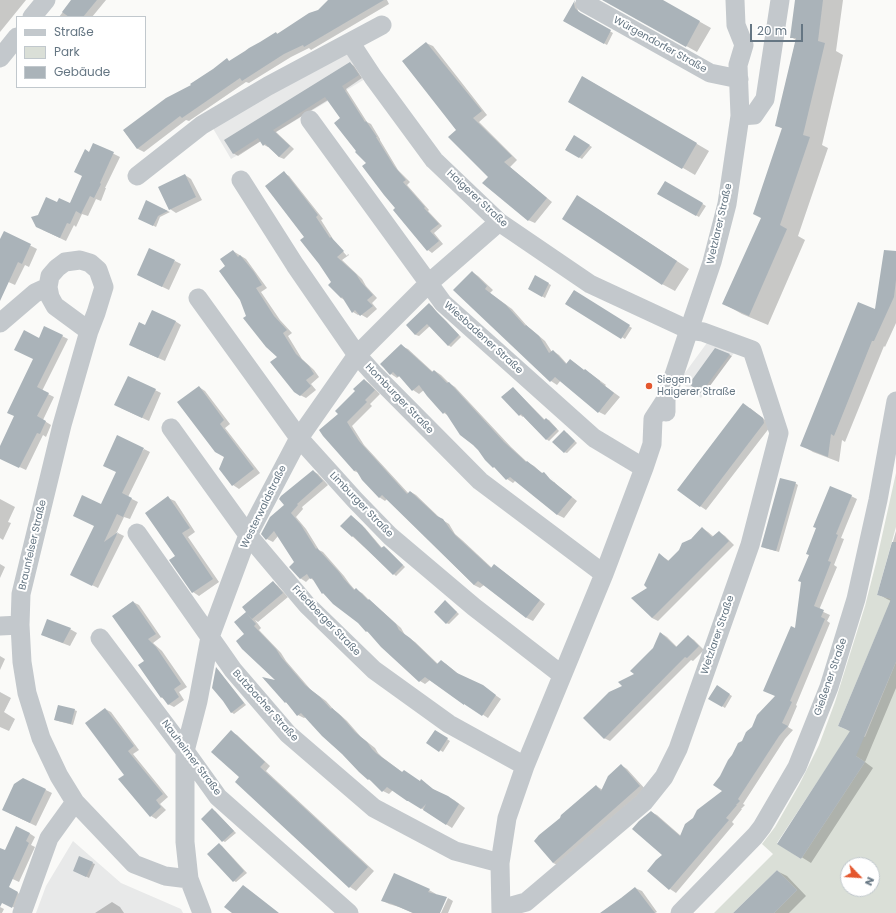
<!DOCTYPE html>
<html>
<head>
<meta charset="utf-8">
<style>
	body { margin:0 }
	#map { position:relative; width:896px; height:913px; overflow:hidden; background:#fafaf8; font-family:Poppins,sans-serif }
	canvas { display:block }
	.legend { position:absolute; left:16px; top:16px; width:130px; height:72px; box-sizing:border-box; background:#fff; border:1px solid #c1c8cd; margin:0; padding:5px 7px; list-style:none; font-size:12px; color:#657683 }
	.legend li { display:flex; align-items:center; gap:8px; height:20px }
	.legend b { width:20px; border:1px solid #c1c8cd }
	.north { position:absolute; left:840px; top:857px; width:40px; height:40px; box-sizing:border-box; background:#fff; border:1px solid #c1c8cd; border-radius:50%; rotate:115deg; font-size:11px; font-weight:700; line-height:16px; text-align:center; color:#657683 }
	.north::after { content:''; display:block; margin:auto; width:14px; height:18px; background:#e4572e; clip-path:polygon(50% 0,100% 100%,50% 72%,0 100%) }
	.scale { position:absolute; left:750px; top:24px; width:53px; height:18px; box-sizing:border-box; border:2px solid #657683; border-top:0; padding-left:5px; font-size:12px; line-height:14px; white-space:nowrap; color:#657683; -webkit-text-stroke:3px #fff; paint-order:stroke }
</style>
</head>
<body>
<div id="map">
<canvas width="896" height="913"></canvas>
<ul class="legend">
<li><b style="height:5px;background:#c3c8cc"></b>Straße</li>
<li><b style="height:11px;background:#dadfd7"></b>Park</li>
<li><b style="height:11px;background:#aab3b9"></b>Gebäude</li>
</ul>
<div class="north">N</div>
<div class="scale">20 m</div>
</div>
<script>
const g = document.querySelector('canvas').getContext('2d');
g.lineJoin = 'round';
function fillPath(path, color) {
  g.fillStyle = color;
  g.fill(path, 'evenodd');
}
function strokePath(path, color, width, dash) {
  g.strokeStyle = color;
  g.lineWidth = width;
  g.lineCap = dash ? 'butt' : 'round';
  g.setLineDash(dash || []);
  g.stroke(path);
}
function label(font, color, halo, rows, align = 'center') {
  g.font = font + ' Poppins,sans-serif';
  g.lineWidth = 4;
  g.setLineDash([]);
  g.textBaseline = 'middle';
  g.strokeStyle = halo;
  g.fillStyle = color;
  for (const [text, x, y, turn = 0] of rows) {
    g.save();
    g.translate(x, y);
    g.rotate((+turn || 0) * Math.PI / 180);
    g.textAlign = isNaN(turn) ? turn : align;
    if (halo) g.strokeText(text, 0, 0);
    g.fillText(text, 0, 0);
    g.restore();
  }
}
fillPath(new Path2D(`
	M 345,45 L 365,79 L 231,159 L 211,125 Z
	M 712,336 L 734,353 L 701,398 L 679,381 Z
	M 73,841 L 121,883 L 181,909 L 183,913 L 36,913 L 46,886 Z`), '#e8e9e9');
fillPath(new Path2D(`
	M 896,473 L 896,527 L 877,595 L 896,600 L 883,619 L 838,726 L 865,737 L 896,662 L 896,913 L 774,913 L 797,890 L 777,870 L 733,913 L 714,913 L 773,854 L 762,844 L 775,827 L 799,785 L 819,745 L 835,702 L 865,606 L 876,563 ZM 841,746 L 865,762 L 801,859 L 777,843 ZM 848,865 L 872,865 L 872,889 L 848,889 Z`), '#dadfd7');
fillPath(new Path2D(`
	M 0,0 L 26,0 L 0,32 Z
	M 72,0 L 106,0 L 92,17 L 59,17 Z
	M 336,0 L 387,0 L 389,4 L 311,50 L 309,48 L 291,57 L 249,83 L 246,82 L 189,121 L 186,120 L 144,152 L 138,149 L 124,131 L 192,86 L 227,60 L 230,62 L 276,33 L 278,34 Z
	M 604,0 L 661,0 L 711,28 L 697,52 Z
	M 796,0 L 843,0 L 836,51 L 843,55 L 822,145 L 828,148 L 798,236 L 805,240 L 768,325 L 742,314 L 724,304 L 762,218 L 783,129 L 776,125 L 796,40 L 791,37 Z
	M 575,2 L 577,3 L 577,6 L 578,11 L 582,15 L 613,33 L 607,45 L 564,21 Z
	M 426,43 L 433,46 L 487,115 L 479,122 L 517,160 L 510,167 L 552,202 L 535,223 L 528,220 L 490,177 L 458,130 Z
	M 350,63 L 354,66 L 362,78 L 346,89 L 367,122 L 371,124 L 380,139 L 380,140 L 398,170 L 410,182 L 407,185 L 429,210 L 428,211 L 442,226 L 434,233 L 443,244 L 432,253 L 428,250 L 394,210 L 397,208 L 367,164 L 342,118 L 328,100 L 276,132 L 294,149 L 284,159 L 279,157 L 269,147 L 268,147 L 264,145 L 261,141 L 238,156 L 233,153 Z
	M 583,77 L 709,151 L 695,175 L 569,101 Z
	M 574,136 L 592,147 L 582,159 L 566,149 Z
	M 94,144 L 120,157 L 105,188 L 106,188 L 101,201 L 96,199 L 88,216 L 82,214 L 76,227 L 74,225 L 66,241 L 43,230 L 38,216 L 58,204 L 70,204 L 83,176 L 89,153 Z
	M 284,173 L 289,176 L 323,219 L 321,220 L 333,239 L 331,238 L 347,256 L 348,254 L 336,241 L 349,255 L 342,260 L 362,279 L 366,286 L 377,298 L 372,303 L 377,309 L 367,318 L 360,314 L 358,315 L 353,312 L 345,300 L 341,298 L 306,237 Z
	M 185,175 L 191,179 L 202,200 L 176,213 L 170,209 Z
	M 665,182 L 706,206 L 699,217 L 658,194 Z
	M 147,202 L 170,212 L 160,217 L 156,227 L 142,220 Z
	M 590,204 L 689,269 L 675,291 L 662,284 Z
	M 4,232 L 37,249 L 29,267 L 25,265 L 15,285 L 4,280 L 0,287 L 0,241 Z
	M 233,251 L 246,259 L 259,277 L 267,288 L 261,292 L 280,320 L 292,333 L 288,336 L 302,359 L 314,370 L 319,377 L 311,384 L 316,390 L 306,398 L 300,395 L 279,357 L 247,316 L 227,266 Z
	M 896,252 L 896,323 L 885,347 L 884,346 L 845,442 L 842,440 L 839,462 L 813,452 L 801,445 L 876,310 Z
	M 175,261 L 181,264 L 169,290 L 144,278 Z
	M 472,272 L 478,276 L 493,290 L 490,293 L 512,309 L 528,327 L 532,330 L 545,341 L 552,352 L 553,351 L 559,355 L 567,364 L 570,360 L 576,364 L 585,371 L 591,374 L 606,385 L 605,386 L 620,397 L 605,415 L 599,412 L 561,380 L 557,385 L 551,381 L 455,289 Z
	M 535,277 L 551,285 L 545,298 L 529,289 Z
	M 574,291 L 632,328 L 625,339 L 566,303 Z
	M 429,304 L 432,306 L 438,314 L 446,321 L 461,337 L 451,347 L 448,345 L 430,326 L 419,336 L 416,335 L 407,325 Z
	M 175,321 L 181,325 L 165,361 L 136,348 Z
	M 62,336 L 68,339 L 42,391 L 54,397 L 43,420 L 51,425 L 46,437 L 43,435 L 26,470 L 0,458 L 0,448 L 15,416 L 34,359 L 39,339 Z
	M 401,346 L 408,349 L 433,372 L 435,371 L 441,375 L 449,383 L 455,387 L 511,447 L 527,462 L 534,466 L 543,474 L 547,475 L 545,475 L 553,484 L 554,482 L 549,476 L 556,484 L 577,501 L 564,518 L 558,515 L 516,480 L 513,483 L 507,479 L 498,469 L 485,459 L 479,449 L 449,416 L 444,413 L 424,390 L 419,394 L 413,390 L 402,378 L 399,376 L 397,378 L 391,374 L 381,364 Z
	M 716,349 L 732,356 L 704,394 L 690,384 Z
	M 364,380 L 370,384 L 380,394 L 370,404 L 372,406 L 352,426 L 364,445 L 409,494 L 411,492 L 416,495 L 441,519 L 449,524 L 455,534 L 462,540 L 492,568 L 500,569 L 545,604 L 533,621 L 527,618 L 484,585 L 480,588 L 474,585 L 387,499 L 385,501 L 379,497 L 359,473 L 354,471 L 339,414 Z
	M 199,387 L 205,391 L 230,424 L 225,428 L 260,473 L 239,489 L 233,485 L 220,468 L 225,457 Z
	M 155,390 L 161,393 L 149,421 L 121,408 Z
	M 515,390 L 545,420 L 546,419 L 549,420 L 559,431 L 549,441 L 546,439 L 523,416 L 523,417 L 520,415 Z
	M 750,408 L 769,423 L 770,427 L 706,510 L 700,506 Z
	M 567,433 L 577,443 L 567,453 L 564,452 Z
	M 144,449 L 150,452 L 128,497 L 138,502 L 130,519 L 124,517 L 115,536 L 118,533 L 124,536 L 98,588 L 78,578 L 102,505 Z
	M 313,471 L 318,474 L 328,485 L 302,507 L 303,509 L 296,517 L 306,529 L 319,550 L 323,552 L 344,576 L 349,583 L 355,590 L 356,590 L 362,593 L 370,601 L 374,604 L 401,628 L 405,635 L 415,642 L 438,664 L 441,661 L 446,664 L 461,676 L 488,690 L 501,699 L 488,718 L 430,680 L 425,684 L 420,681 L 370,633 L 366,631 L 359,623 L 323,593 L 315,581 L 310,578 L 306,582 L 300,578 L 295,562 L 278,536 L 273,542 L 267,539 L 263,534 Z
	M 795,483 L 798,485 L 779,552 L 765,548 Z
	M 851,496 L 857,499 L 841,538 L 844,539 L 834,565 L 837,567 L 819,610 L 830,615 L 827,621 L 830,623 L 796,705 L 797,706 L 788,727 L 793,730 L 785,739 L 743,804 L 745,805 L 741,809 L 742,809 L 732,822 L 734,824 L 676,893 L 670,889 L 664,855 L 651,812 L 657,815 L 681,836 L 724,791 L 743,742 L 748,730 L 750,730 L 753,727 L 776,696 L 796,629 Z
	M 168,498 L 175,501 L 195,532 L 188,537 L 219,582 L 199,596 L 193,592 L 171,560 L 176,556 Z
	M 0,499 L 15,507 L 8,522 L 11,523 L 3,540 L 0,538 Z
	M 351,516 L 365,528 L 382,548 L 384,547 L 387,549 L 405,567 L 396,576 L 352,536 Z
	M 702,528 L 708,532 L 714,537 L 719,532 L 725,536 L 734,545 L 658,621 L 652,618 L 648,588 L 659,554 L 669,561 L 692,540 Z
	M 896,531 L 896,688 L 865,762 L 873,768 L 811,863 L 779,843 L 851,732 L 839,725 L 891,601 L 887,599 L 878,594 Z
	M 0,564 L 5,567 L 0,578 Z
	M 273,582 L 278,586 L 288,597 L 258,622 L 255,620 L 261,628 L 259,630 L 281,653 L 286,661 L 311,690 L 326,701 L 334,710 L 338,713 L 347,721 L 361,737 L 375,748 L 378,753 L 382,757 L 402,772 L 421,782 L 421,781 L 436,791 L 454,800 L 465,808 L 452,828 L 393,790 L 389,794 L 383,791 L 374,782 L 368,779 L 306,717 L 304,718 L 298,715 L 264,679 L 278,682 L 246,634 L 247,612 Z
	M 133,602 L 139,605 L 161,637 L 153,643 L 162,651 L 187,687 L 179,692 L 184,700 L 174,707 L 168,704 L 165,700 L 161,697 L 145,661 Z
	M 446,602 L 459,614 L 449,624 L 446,623 Z
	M 48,620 L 70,629 L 77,633 L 70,646 L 49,638 L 42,634 Z
	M 661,633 L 667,637 L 677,647 L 688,636 L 694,640 L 704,650 L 693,661 L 691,660 L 610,741 L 604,738 L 624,686 L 635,674 L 654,649 Z
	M 0,656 L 5,659 L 0,670 Z
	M 216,669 L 218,670 L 246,705 L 234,714 L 231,712 Z
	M 717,687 L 732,696 L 725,708 L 710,698 Z
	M 0,692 L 11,698 L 4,712 L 15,719 L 9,731 L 0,727 Z
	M 105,709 L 111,712 L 139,750 L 133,754 L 168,797 L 160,804 L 166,810 L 156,819 L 151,816 L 125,775 Z
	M 74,710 L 77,711 L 73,725 L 58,721 L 55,720 Z
	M 435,731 L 450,741 L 443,752 L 428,743 Z
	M 231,732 L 237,735 L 270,766 L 266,771 L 374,871 L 356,891 L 350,887 L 241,777 Z
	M 621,765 L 627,769 L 646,790 L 560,866 L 553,863 L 596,786 L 603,790 Z
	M 23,779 L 52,793 L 36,826 L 9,813 Z
	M 212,810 L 215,811 L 236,833 L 225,842 L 223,841 Z
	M 29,833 L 35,837 L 31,845 L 35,847 L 19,882 L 0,873 L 0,849 L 6,851 Z
	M 219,844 L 222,846 L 247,873 L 236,882 L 234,881 Z
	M 92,863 L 95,864 L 89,878 L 77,872 Z
	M 777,871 L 787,876 L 806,896 L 789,913 L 734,913 Z
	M 395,875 L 429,890 L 436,894 L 435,895 L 447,898 L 446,898 L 439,913 L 413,913 L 399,907 L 389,904 L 383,901 Z
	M 0,886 L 20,894 L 15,908 L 0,901 Z
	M 635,888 L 642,891 L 657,912 L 655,913 L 602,913 Z
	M 448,898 L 453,901 L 448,913 L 441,913 Z
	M 112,902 L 120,907 L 124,913 L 95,913 Z
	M 0,907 L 4,909 L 2,913 L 0,913 Z`), '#0003');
fillPath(new Path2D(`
	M 71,0 L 97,0 L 83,17 L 69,17 L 62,12 Z
	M 328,0 L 384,0 L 304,47 L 303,45 L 284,54 L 242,81 L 240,78 L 182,118 L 180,116 L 137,149 L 123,130 L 166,98 L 191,85 L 190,84 L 213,69 L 227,58 L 229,61 L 245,51 L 249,48 L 260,42 L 276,32 L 277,34 L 309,13 L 318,10 Z
	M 575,0 L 574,4 L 575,8 L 579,12 L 611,30 L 604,44 L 563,21 Z
	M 602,0 L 663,0 L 700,21 L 686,47 Z
	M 795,0 L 823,0 L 818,41 L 825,43 L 803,135 L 810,137 L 780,225 L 787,229 L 749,316 L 722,304 L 761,218 L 753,214 L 782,128 L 775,126 L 796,38 L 790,38 Z
	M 426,42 L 482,111 L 473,118 L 512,156 L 504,162 L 547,198 L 528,221 L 482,183 L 488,177 L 448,137 L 456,130 L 402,61 Z
	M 350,62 L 359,75 L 342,86 L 365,122 L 366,121 L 377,137 L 376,137 L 394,166 L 406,180 L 403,182 L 425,207 L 424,208 L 439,224 L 430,231 L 439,241 L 427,251 L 393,210 L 395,208 L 384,195 L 362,166 L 366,163 L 355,152 L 356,151 L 334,123 L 340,118 L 325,97 L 273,130 L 290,146 L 279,157 L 265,144 L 263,146 L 258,138 L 233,154 L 224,140 Z
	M 582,76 L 697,143 L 682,169 L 568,102 Z
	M 574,135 L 590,145 L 579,158 L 565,150 Z
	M 93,143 L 114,152 L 100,183 L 101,184 L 94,198 L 90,196 L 81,214 L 76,211 L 70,224 L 67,223 L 60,238 L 36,227 L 31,217 L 38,215 L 46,197 L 57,202 L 59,198 L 70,203 L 82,176 L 74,172 L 85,149 L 89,152 Z
	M 284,171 L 318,215 L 316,217 L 330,238 L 331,237 L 344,251 L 337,257 L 356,274 L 361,282 L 373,295 L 367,300 L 373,306 L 360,316 L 355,310 L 352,313 L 342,297 L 341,298 L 328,285 L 331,282 L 319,264 L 300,240 L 304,237 L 265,186 Z
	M 185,174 L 196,197 L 169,210 L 158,187 Z
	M 665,181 L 703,203 L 696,216 L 657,194 Z
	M 577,195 L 677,261 L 662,285 L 562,219 Z
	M 146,200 L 168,211 L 158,216 L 153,226 L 138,219 Z
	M 4,231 L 31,244 L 22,264 L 18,262 L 0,301 L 0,239 Z
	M 149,248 L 175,260 L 162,287 L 137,275 Z
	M 233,250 L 238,257 L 240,255 L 254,272 L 262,285 L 256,288 L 274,316 L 287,330 L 283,333 L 296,354 L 309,366 L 314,374 L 306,380 L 311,386 L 300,396 L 294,392 L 270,362 L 277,357 L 266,347 L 243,318 L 246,316 L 240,300 L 219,271 L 225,266 L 220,259 Z
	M 884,250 L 896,251 L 896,280 L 894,297 L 874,341 L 872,341 L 834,436 L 831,434 L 828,457 L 800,446 L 858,302 L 875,309 Z
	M 472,271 L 487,286 L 485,289 L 506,305 L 525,326 L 526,325 L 539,336 L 549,353 L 553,350 L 566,364 L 570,359 L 584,370 L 585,369 L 600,381 L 600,382 L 614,393 L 598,413 L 555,377 L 550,382 L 453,290 Z
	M 535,275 L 549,283 L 542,297 L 528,289 Z
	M 574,290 L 630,325 L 621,339 L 565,304 Z
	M 429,303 L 436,311 L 443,318 L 459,335 L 448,346 L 427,324 L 415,335 L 406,325 Z
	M 152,310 L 176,321 L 158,358 L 129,345 L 139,322 L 145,325 Z
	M 44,326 L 63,335 L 37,387 L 49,393 L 37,416 L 46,421 L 40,434 L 37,433 L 19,468 L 0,459 L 0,446 L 14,416 L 7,413 L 33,359 L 14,350 L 24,330 L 39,338 Z
	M 401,344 L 432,372 L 434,370 L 447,383 L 449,382 L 504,442 L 526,462 L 527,461 L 542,473 L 544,472 L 550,479 L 572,497 L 557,515 L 510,477 L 506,480 L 494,467 L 493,468 L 485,460 L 478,450 L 473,445 L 460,435 L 445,412 L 443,414 L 427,396 L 419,385 L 412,391 L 399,376 L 398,377 L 393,372 L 390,375 L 383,367 L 380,364 Z
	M 715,348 L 730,354 L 701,393 L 689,384 Z
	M 128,376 L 156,389 L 142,418 L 114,405 Z
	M 364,379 L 375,390 L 365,400 L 367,402 L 347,422 L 359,441 L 407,494 L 410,491 L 437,516 L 443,519 L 450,529 L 456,536 L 491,568 L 494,564 L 540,600 L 526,618 L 478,581 L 474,585 L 382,495 L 379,498 L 362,480 L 356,470 L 354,471 L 323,436 L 319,430 L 338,414 L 335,411 L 355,391 L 353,389 Z
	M 199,386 L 224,420 L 220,424 L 254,469 L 232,486 L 219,469 L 224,457 L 215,452 L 177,402 Z
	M 513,387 L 544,420 L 546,418 L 557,429 L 546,440 L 521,414 L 519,416 L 501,397 Z
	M 743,403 L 763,418 L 764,423 L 700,507 L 677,490 Z
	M 564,430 L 575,441 L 564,453 L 552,442 Z
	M 117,435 L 144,448 L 122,493 L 132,498 L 123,517 L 117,514 L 104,542 L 118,532 L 92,586 L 70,575 L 94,526 L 73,516 L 82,495 L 101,504 L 116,472 L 103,466 Z
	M 313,470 L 323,481 L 297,504 L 298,505 L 291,513 L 301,525 L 316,549 L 317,548 L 339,572 L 344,579 L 354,590 L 356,588 L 368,600 L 369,599 L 396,624 L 399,630 L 410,638 L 437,664 L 441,660 L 457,673 L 483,685 L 496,695 L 482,716 L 464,704 L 464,705 L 425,677 L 419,682 L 381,647 L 367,631 L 366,632 L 358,623 L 333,604 L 323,593 L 322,594 L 312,578 L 310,579 L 307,574 L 300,579 L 289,567 L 294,562 L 274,531 L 266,540 L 261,534 L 270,517 L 284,505 L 279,499 L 281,496 Z
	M 780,478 L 796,482 L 776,551 L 761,547 Z
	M 830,486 L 852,495 L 836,534 L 838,535 L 828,561 L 831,562 L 814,606 L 824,610 L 821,617 L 825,619 L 790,701 L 792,702 L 782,723 L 788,726 L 779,736 L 738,799 L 740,801 L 736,805 L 737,805 L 726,818 L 729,820 L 669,890 L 647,871 L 656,860 L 662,855 L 632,829 L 639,821 L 651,811 L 680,836 L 685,824 L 693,818 L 697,810 L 722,791 L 713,785 L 720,776 L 728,760 L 732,755 L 738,743 L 742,741 L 746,732 L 752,727 L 757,715 L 775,696 L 763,691 L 791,626 L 795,628 L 801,582 L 798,581 L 809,555 L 806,554 L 816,528 L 813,527 Z
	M 168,496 L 190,528 L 182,533 L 213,579 L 192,593 L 169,560 L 175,556 L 145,513 Z
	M 351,515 L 362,525 L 381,548 L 384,546 L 403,565 L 393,575 L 353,536 L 352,537 L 340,526 Z
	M 702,527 L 712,537 L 719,531 L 729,541 L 652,618 L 631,598 L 647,588 L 644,585 L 659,553 L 668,561 L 679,550 L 682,543 L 691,539 Z
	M 892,542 L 896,542 L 896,662 L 856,756 L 865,762 L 801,859 L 777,844 L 850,731 L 838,726 L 891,599 L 877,595 Z
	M 273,581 L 283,593 L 252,619 L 247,614 L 256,624 L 252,628 L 254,626 L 276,649 L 281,657 L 305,685 L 320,697 L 331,709 L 332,708 L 341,716 L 355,732 L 367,742 L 372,749 L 376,753 L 402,772 L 404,770 L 420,781 L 421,779 L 433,789 L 448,796 L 459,804 L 446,825 L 423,810 L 426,804 L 421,809 L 408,801 L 407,801 L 387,787 L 382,792 L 369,779 L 368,780 L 359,772 L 342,754 L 322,736 L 301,713 L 297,716 L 286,702 L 285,703 L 262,677 L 275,680 L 242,649 L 236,641 L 244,634 L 234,622 L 246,612 L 242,607 Z
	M 445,600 L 457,612 L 446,624 L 434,612 Z
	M 133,601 L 156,634 L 148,639 L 156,647 L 181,684 L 174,689 L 179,697 L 168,705 L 162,697 L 161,698 L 138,665 L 144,661 L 112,616 Z
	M 47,619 L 71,628 L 63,643 L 41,635 Z
	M 660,632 L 676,647 L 688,635 L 699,646 L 687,658 L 685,657 L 604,739 L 583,718 L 609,692 L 622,686 L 618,682 L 634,674 L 630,671 L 653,648 Z
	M 216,667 L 244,703 L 231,713 L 223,701 L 212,688 Z
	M 717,685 L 730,694 L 722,707 L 708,699 Z
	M 58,705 L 75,709 L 71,724 L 54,720 Z
	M 105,708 L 134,746 L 128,751 L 163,794 L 156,800 L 161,807 L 150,817 L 118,779 L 124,775 L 85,723 Z
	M 231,730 L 265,762 L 260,767 L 368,867 L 349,888 L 235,782 L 239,777 L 211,752 Z
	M 435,730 L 448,738 L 439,752 L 426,743 Z
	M 621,764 L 640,786 L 553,863 L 534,841 L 539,835 L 560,818 L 561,815 L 596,785 L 601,791 L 608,776 Z
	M 23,778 L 46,789 L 30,823 L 2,810 L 14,784 Z
	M 212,808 L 234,831 L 222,842 L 201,819 Z
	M 16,826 L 30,833 L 26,841 L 29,843 L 9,887 L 18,892 L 12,908 L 2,903 L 0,907 L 0,848 L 5,850 Z
	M 219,843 L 244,871 L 233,882 L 207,854 Z
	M 79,856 L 93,862 L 86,877 L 73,871 Z
	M 777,870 L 797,890 L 774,913 L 733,913 Z
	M 394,873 L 430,889 L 428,892 L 447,897 L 440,913 L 413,913 L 392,904 L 381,901 Z
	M 243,885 L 256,895 L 279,913 L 232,913 L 224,907 Z
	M 635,887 L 655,913 L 600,913 L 621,898 Z`), '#aab3b9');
strokePath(new Path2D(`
	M 585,3 L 710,73 L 739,79
	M 32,17 L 46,0
	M 350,42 L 373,77 L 434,160 L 499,222 L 590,284 L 689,330 L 703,332 L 752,350 L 779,433 L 750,545 L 678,749 L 664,777 L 644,802 L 526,902 L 501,909
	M 0,58 L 17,37
	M 740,116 L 754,115 L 765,99 L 780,0
	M 310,120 L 443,303 L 594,438 L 644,468
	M 137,176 L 202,125 L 268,86 L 382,25
	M 241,180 L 295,265 L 357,355 L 375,375 L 480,481 L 604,574
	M 80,260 L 90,263 L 98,270 L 104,287 L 96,313 L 89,331 L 55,306 L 50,297 L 48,287 L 50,276 L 57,268 L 65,262 Z
	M 198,298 L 299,438 L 355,500 L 390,536 L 474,607 L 562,675
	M 0,323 L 35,293 L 48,287
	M 89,331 L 62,425 L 21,594 L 20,625 L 22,662 L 27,693 L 41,738 L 59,776 L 75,802 L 134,864 L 165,876 L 189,879
	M 666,412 L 666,399 L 689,330 L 712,262 L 727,204 L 740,116 L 738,65 L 744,45 L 736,25 L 735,0
	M 171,428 L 248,535 L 307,605 L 374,670 L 449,724 L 525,766
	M 137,533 L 233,670 L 288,734 L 374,808 L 455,851 L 500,863
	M 0,626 L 20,625
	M 100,638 L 185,751 L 218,797 L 349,913
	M 22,913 L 49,838 L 75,802
	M 202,913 L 189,879 L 185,842 L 185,751 L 198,701 L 210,637 L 248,535 L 299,438 L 357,355 L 429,283 L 499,222
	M 501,913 L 500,863 L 507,818 L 525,766 L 604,574 L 644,468 L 652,444 L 653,419 L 666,399
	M 680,913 L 755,836 L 762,827 L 797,767 L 829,687 L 856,599 L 878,500 L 896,401`), '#c3c8cc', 19);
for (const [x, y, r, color] of [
	[649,386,4,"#e4572e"]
]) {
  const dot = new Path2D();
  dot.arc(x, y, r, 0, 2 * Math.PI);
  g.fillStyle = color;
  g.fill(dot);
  strokePath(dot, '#fff', 1.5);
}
label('10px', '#657683', '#fff', [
	["Würgendorfer Straße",660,45,29],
	["Haigerer Straße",477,199,43],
	["Wetzlarer Straße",720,224,-77],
	["Wiesbadener Straße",483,338,42],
	["Homburger Straße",399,399,46],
	["Limburger Straße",361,505,46],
	["Westerwaldstraße",264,507,-64],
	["Braunfelser Straße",33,545,-77],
	["Friedberger Straße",326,621,46],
	["Wetzlarer Straße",718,635,-71],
	["Gießener Straße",831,677,-71],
	["Butzbacher Straße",265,706,48],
	["Nauheimer Straße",191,758,53]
]);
label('10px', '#657683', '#fff', [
	["Siegen",657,380],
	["Haigerer Straße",657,392]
], 'left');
</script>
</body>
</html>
